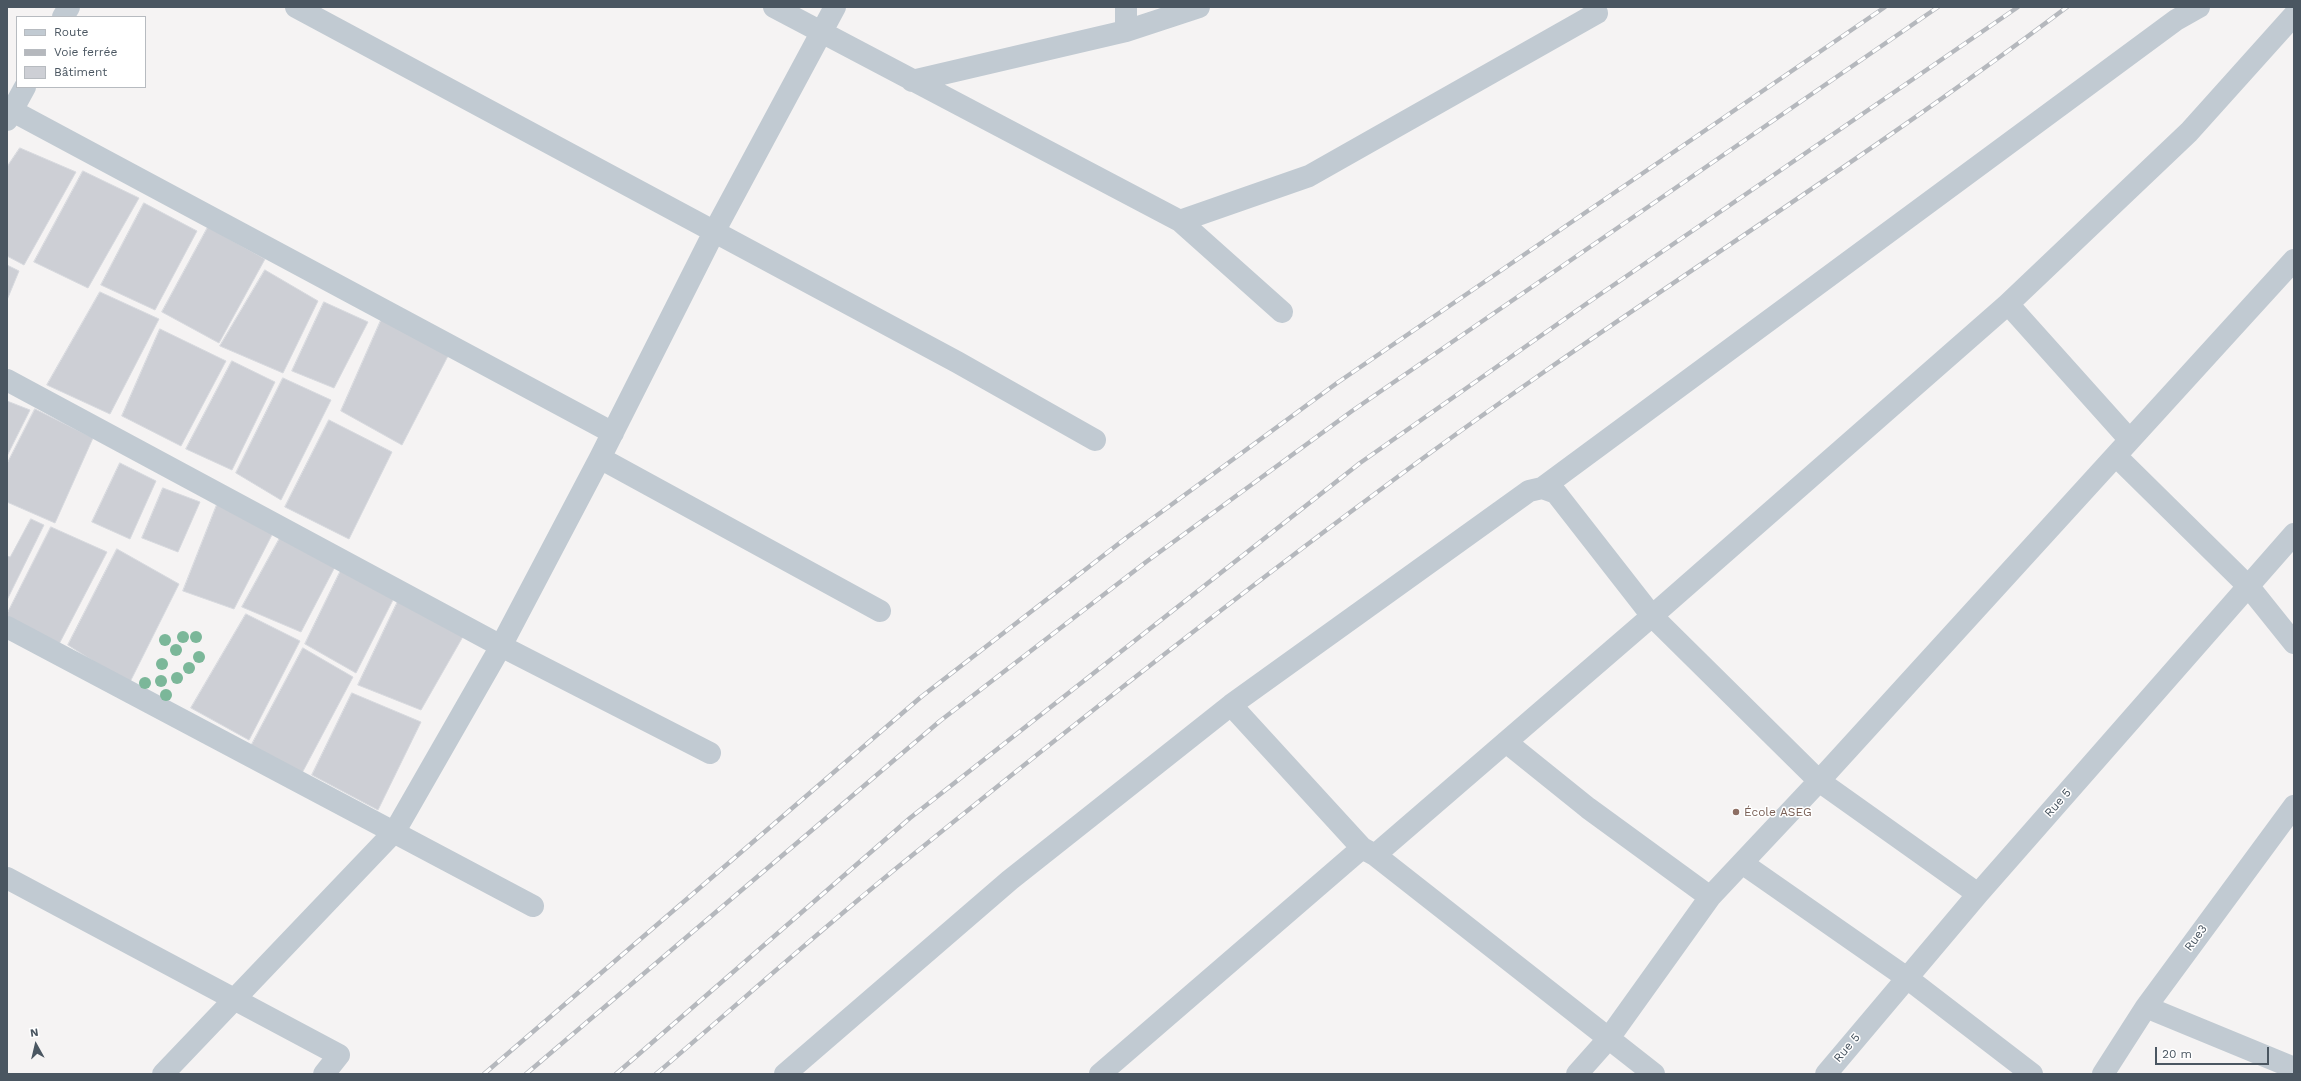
<!DOCTYPE html>
<html>
<head>
<meta charset="utf-8">
<style>
	body { margin:0 }
	#map { position:relative; width:2301px; height:1081px; overflow:hidden; background:#f5f3f3; font-family:"Work Sans",sans-serif }
	canvas { display:block }
	.frame { position:absolute; inset:0; border:8px solid #4a5661; pointer-events:none }
	.legend { position:absolute; left:16px; top:16px; width:130px; height:72px; box-sizing:border-box; background:#fff; border:1px solid #b7bbc0; margin:0; padding:5px 7px; list-style:none; font-size:12px; color:#4a5661 }
	.legend li { display:flex; align-items:center; gap:8px; height:20px }
	.legend b { width:20px; border:1px solid #b7bbc0 }
	.north { position:absolute; left:16px; top:1025px; width:40px; height:40px; -webkit-text-stroke:3px #fff; paint-order:stroke; rotate:352deg; font-size:11px; font-weight:700; line-height:16px; text-align:center; color:#4a5661 }
	.north::after { content:''; display:block; margin:auto; width:14px; height:18px; background:#4a5661; clip-path:polygon(50% 0,100% 100%,50% 72%,0 100%) }
	.scale { position:absolute; left:2155px; top:1047px; width:114px; height:18px; box-sizing:border-box; border:2px solid #4a5661; border-top:0; padding-left:5px; font-size:12px; line-height:14px; white-space:nowrap; color:#4a5661; -webkit-text-stroke:3px #fff; paint-order:stroke }
</style>
</head>
<body>
<div id="map">
<canvas width="2301" height="1081"></canvas>
<div class="frame"></div>
<ul class="legend">
<li><b style="height:5px;background:#c1cad2"></b>Route</li>
<li><b style="height:5px;background:#b5b8bd"></b>Voie ferrée</li>
<li><b style="height:11px;background:#cdcfd5"></b>Bâtiment</li>
</ul>
<div class="north">N</div>
<div class="scale">20 m</div>
</div>
<script>
const g = document.querySelector('canvas').getContext('2d');
g.lineJoin = 'round';
function fillPath(path, color) {
  g.fillStyle = color;
  g.fill(path, 'evenodd');
}
function strokePath(path, color, width, dash) {
  g.strokeStyle = color;
  g.lineWidth = width;
  g.lineCap = dash ? 'butt' : 'round';
  g.setLineDash(dash || []);
  g.stroke(path);
}
function label(font, color, halo, rows, align = 'center') {
  g.font = font + ' "Work Sans",sans-serif';
  g.lineWidth = 3;
  g.setLineDash([]);
  g.textBaseline = 'middle';
  g.strokeStyle = halo;
  g.fillStyle = color;
  for (const [text, x, y, turn = 0] of rows) {
    g.save();
    g.translate(x, y);
    g.rotate((+turn || 0) * Math.PI / 180);
    g.textAlign = isNaN(turn) ? turn : align;
    if (halo) g.strokeText(text, 0, 0);
    g.fillText(text, 0, 0);
    g.restore();
  }
}
const building = new Path2D(`
	M 20,148 L 76,172 L 24,265 L 7,256 L 7,167 Z
	M 83,171 L 139,198 L 88,288 L 34,262 Z
	M 144,203 L 197,231 L 155,310 L 101,285 Z
	M 208,227 L 265,259 L 219,343 L 162,312 Z
	M 7,265 L 19,271 L 7,300 Z
	M 265,270 L 318,301 L 283,373 L 220,346 Z
	M 100,292 L 159,319 L 110,414 L 47,385 Z
	M 324,302 L 368,322 L 334,388 L 292,371 Z
	M 382,318 L 449,354 L 402,445 L 341,411 Z
	M 160,329 L 226,361 L 181,446 L 122,416 Z
	M 232,361 L 275,382 L 232,470 L 186,449 Z
	M 283,378 L 331,400 L 281,500 L 236,473 Z
	M 7,401 L 30,410 L 7,456 Z
	M 35,409 L 93,438 L 55,523 L 7,502 L 7,464 Z
	M 329,420 L 392,452 L 349,539 L 285,507 Z
	M 120,463 L 156,481 L 130,539 L 92,522 Z
	M 163,488 L 200,502 L 178,552 L 142,538 Z
	M 218,502 L 275,529 L 234,609 L 183,591 Z
	M 31,519 L 44,525 L 7,600 L 7,556 L 10,557 Z
	M 51,527 L 107,552 L 57,648 L 7,621 L 7,614 Z
	M 281,536 L 337,563 L 301,632 L 242,607 Z
	M 117,549 L 179,584 L 129,684 L 68,645 Z
	M 342,568 L 395,596 L 356,673 L 305,644 Z
	M 399,599 L 465,633 L 421,710 L 358,685 Z
	M 246,614 L 300,641 L 249,740 L 191,708 Z
	M 303,648 L 353,677 L 301,775 L 251,746 Z
	M 352,693 L 421,722 L 378,810 L 312,775 Z`);
fillPath(building, '#cdcfd5');
strokePath(building, '#d7d9de', 1);
strokePath(new Path2D(`
	M 296,7 L 957,362 L 1095,440
	M 774,7 L 1180,221 L 1282,312
	M 1126,7 L 1126,31
	M 63,17 L 69,7
	M 912,81 L 1126,31 L 1199,7
	M 7,108 L 613,433
	M 7,120 L 25,87
	M 1180,221 L 1309,176 L 1597,13
	M 2008,304 L 2129,439
	M 7,380 L 501,646 L 710,753
	M 2116,456 L 2249,587 L 2294,643
	M 600,458 L 880,611
	M 1542,488 L 2176,20 L 2199,7
	M 7,627 L 533,906
	M 1231,705 L 1362,848 L 1375,855 L 1654,1074
	M 1506,742 L 1588,808 L 1710,897
	M 1375,855 L 1652,616 L 2008,304 L 2189,132 L 2294,15
	M 1742,863 L 1907,978 L 2032,1074
	M 7,878 L 339,1055 L 324,1074
	M 2146,1007 L 2294,1068
	M 163,1074 L 395,831 L 501,646 L 600,458 L 714,232 L 835,7
	M 785,1074 L 1010,880 L 1231,705 L 1529,491 L 1542,488 L 1556,493 L 1652,616 L 1819,781 L 1978,894
	M 1100,1074 L 1362,848
	M 1577,1074 L 1609,1038 L 1710,897 L 1819,781 L 2294,260
	M 1826,1074 L 1978,894 L 2294,534
	M 2103,1074 L 2146,1007 L 2294,806`), '#c1cad2', 22);
const rail = new Path2D(`
	M 484,1074 L 921,697 L 1126,538 L 1337,383 L 1885,7
	M 526,1074 L 940,721 L 1146,562 L 1352,411 L 1938,7
	M 616,1074 L 910,818 L 1360,463 L 1586,304 L 2018,7
	M 656,1074 C 744,999 830,921 920,849 C 1069,728 1221,608 1376,493 C 1601,324 1842,177 2067,7`);
strokePath(rail, '#b5b8bd', 4.5);
strokePath(rail, '#fff', 3, [9]);
g.fillStyle = '#7bb799';
for (const [x, y] of [
	[183,637],
	[196,637],
	[165,640],
	[176,650],
	[199,657],
	[162,664],
	[189,668],
	[177,678],
	[161,681],
	[145,683],
	[166,695]
]) {
  g.beginPath();
  g.arc(x, y, 6, 0, 2 * Math.PI);
  g.fill();
}
for (const [x, y, r, color] of [
	[1736,812,4,"#8d6e63"]
]) {
  const dot = new Path2D();
  dot.arc(x, y, r, 0, 2 * Math.PI);
  g.fillStyle = color;
  g.fill(dot);
  strokePath(dot, '#fff', 1.5);
}
label('12px', '#4a5661', '#fff', [
	["Rue 5",2058,803,-49],
	["Rue3",2196,938,-54],
	["Rue 5",1847,1048,-50]
]);
label('12px', '#785e54', '#fff', [
	["École ASEG",1744,812]
], 'left');
</script>
</body>
</html>
